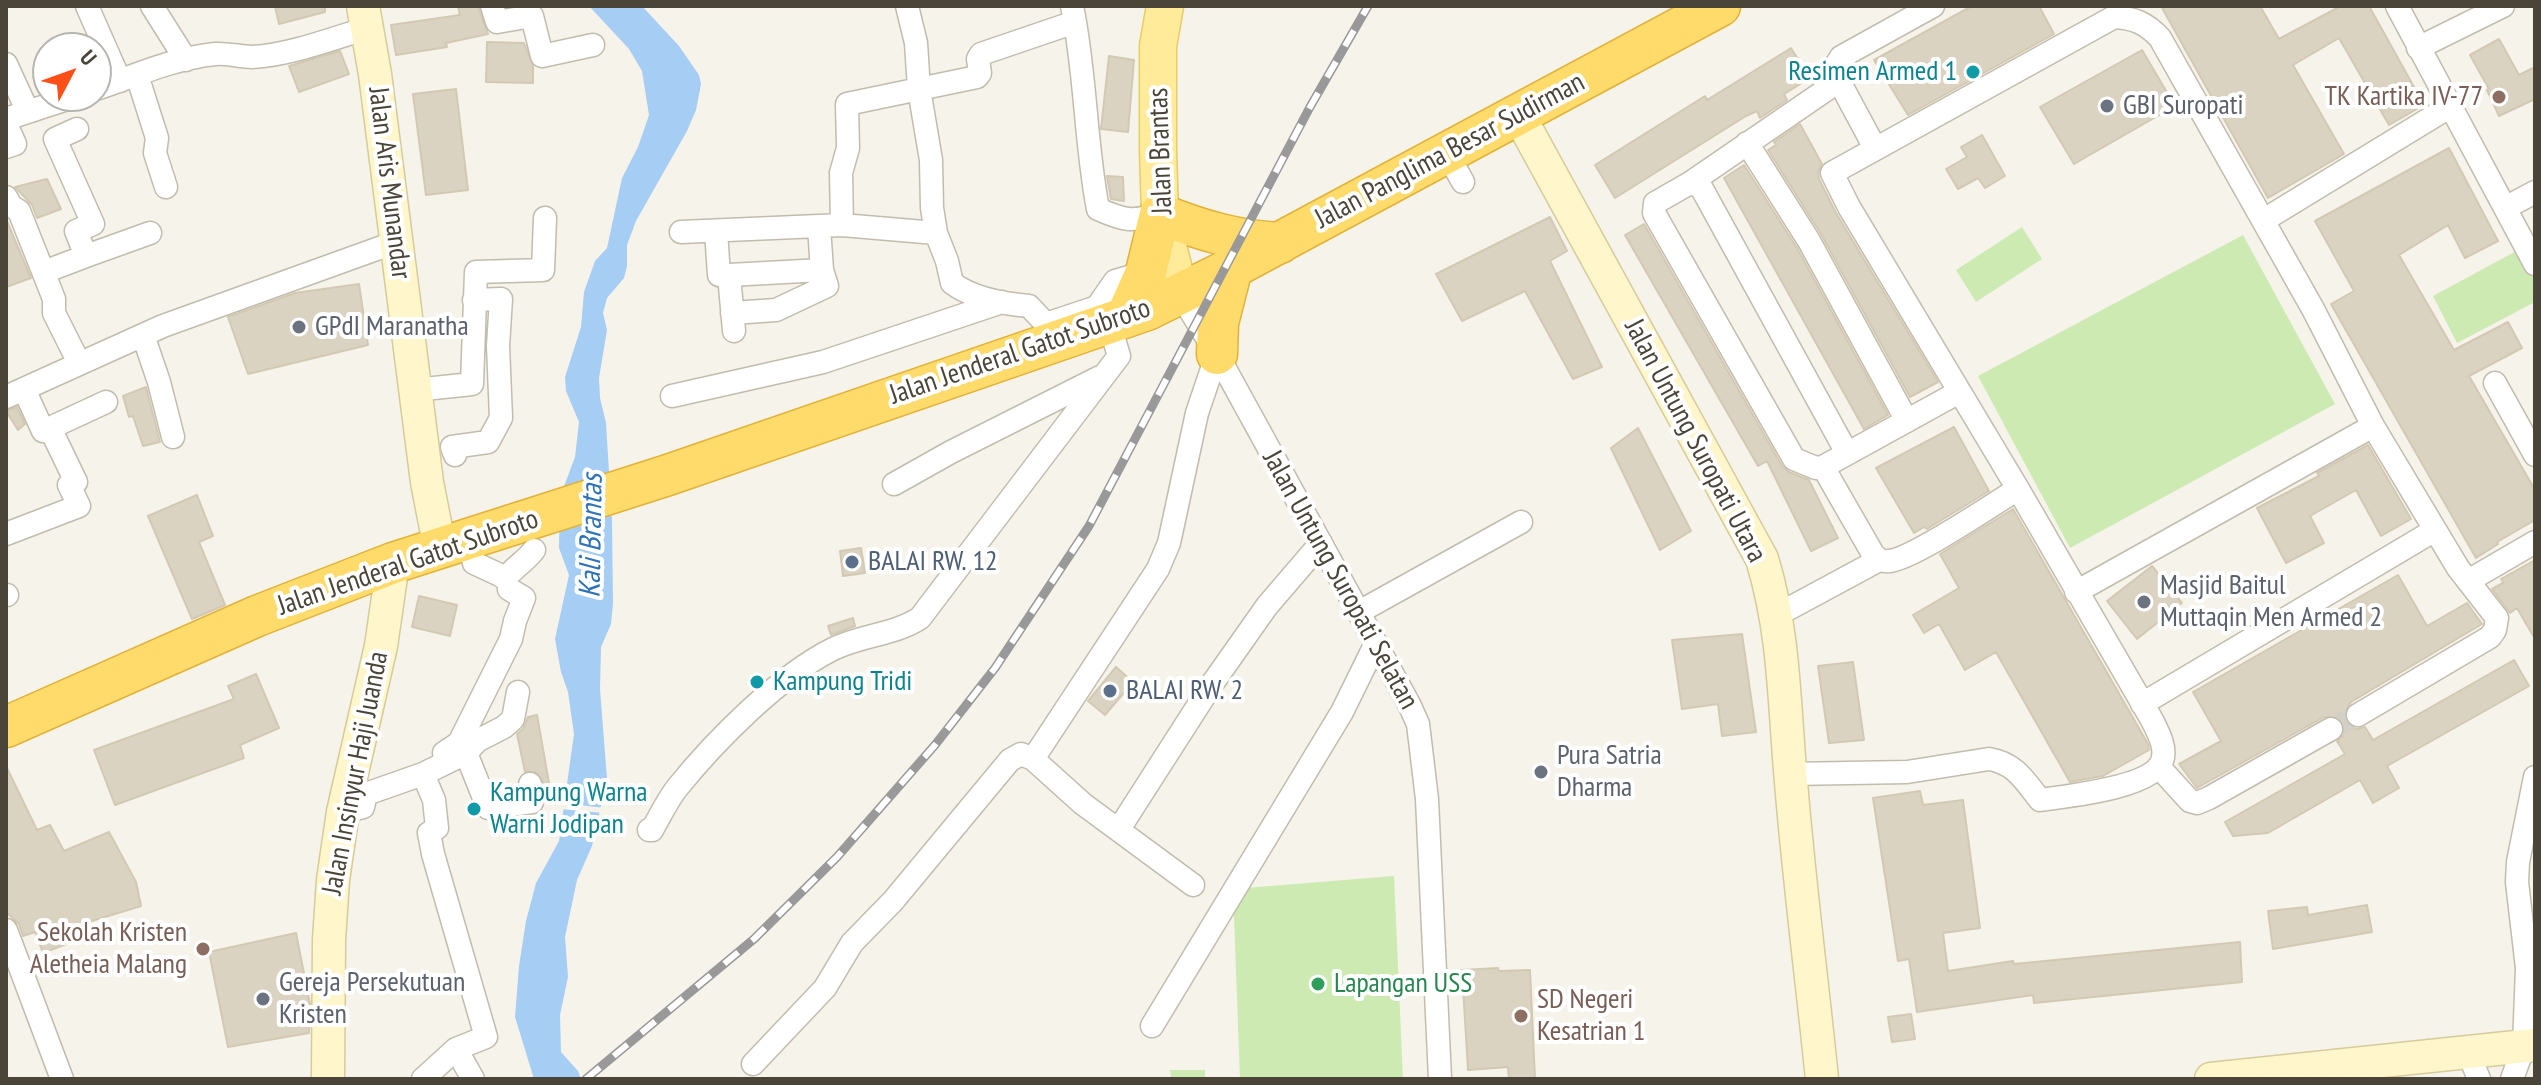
<!DOCTYPE html>
<html>
<head>
<meta charset="utf-8">
<style>
	body { margin:0 }
	#map { position:relative; width:2541px; height:1085px; overflow:hidden; background:#f6f3eb; font-family:"PT Sans Narrow",sans-serif }
	canvas { display:block }
	.frame { position:absolute; inset:0; border:8px solid #4a4538; pointer-events:none }
	.north { position:absolute; left:32px; top:32px; width:80px; height:80px; box-sizing:border-box; background:#fff; border:2px solid #b7b5af; border-radius:50%; rotate:49deg; font-size:22px; font-weight:700; line-height:32px; text-align:center; color:#4a4538 }
	.north::after { content:''; display:block; margin:auto; width:28px; height:36px; background:#ff4f18; clip-path:polygon(50% 0,100% 100%,50% 72%,0 100%) }
</style>
</head>
<body>
<div id="map">
<canvas width="2541" height="1085"></canvas>
<div class="frame"></div>
<div class="north">U</div>
</div>
<script>
const g = document.querySelector('canvas').getContext('2d');
g.lineJoin = 'round';
function fillPath(path, color) {
  g.fillStyle = color;
  g.fill(path, 'evenodd');
}
function strokePath(path, color, width, dash) {
  g.strokeStyle = color;
  g.lineWidth = width;
  g.lineCap = dash ? 'butt' : 'round';
  g.setLineDash(dash || []);
  g.stroke(path);
}
function label(font, color, halo, rows, align = 'center') {
  g.font = font + ' "PT Sans Narrow",sans-serif';
  g.lineWidth = 8;
  g.setLineDash([]);
  g.textBaseline = 'middle';
  g.strokeStyle = halo;
  g.fillStyle = color;
  for (const [text, x, y, turn = 0] of rows) {
    g.save();
    g.translate(x, y);
    g.rotate((+turn || 0) * Math.PI / 180);
    g.textAlign = isNaN(turn) ? turn : align;
    if (halo) g.strokeText(text, 0, 0);
    g.fillText(text, 0, 0);
    g.restore();
  }
}
fillPath(new Path2D(`
	M 2022,227 L 2042,259 L 1976,302 L 1956,270 Z
	M 2243,235 L 2335,404 L 2070,548 L 1978,376 Z
	M 2520,249 L 2535,275 L 2535,302 L 2457,343 L 2433,296 Z
	M 1394,876 L 1403,1079 L 1240,1079 L 1233,889 Z
	M 1170,1070 L 1205,1070 L 1205,1079 L 1171,1079 Z`), '#cdeab3');
fillPath(new Path2D(`
	M 589,6 L 642,6 L 679,46 L 699,75 L 701,84 L 696,110 L 687,131 L 636,221 L 627,245 L 627,266 L 624,278 L 607,298 L 603,313 L 607,330 L 599,378 L 600,398 L 606,423 L 612,521 L 613,603 L 611,624 L 601,647 L 600,689 L 607,779 L 592,846 L 577,880 L 565,937 L 568,977 L 560,1015 L 561,1052 L 578,1071 L 581,1079 L 534,1079 L 515,1017 L 519,966 L 526,921 L 536,883 L 559,841 L 574,734 L 568,692 L 561,672 L 555,639 L 569,575 L 559,548 L 560,497 L 575,457 L 579,422 L 566,391 L 565,377 L 581,327 L 584,292 L 595,261 L 607,248 L 622,178 L 638,147 L 649,115 L 642,71 L 629,49 Z`), '#a6cdf3');
fillPath(new Path2D(`
	M 561,803 L 605,808 L 603,813 L 560,809 Z`), '#f6f3eb');
const building = new Path2D(`
	M 275,6 L 325,6 L 325,12 L 279,24 Z
	M 458,6 L 478,6 L 488,34 L 446,43 L 447,47 L 396,55 L 391,25 L 460,15 Z
	M 1972,6 L 2039,6 L 2054,34 L 1908,115 L 1874,60 Z
	M 2161,6 L 2260,6 L 2279,39 L 2341,6 L 2369,6 L 2424,105 L 2389,125 L 2339,38 L 2293,65 L 2344,154 L 2268,198 Z
	M 2499,39 L 2519,75 L 2535,67 L 2535,99 L 2499,116 L 2487,90 L 2489,89 L 2470,55 Z
	M 487,42 L 524,43 L 533,66 L 533,83 L 486,82 Z
	M 1791,48 L 1810,78 L 1784,94 L 1787,100 L 1760,118 L 1757,111 L 1746,116 L 1615,198 L 1595,165 L 1705,96 L 1707,100 Z
	M 2142,50 L 2175,106 L 2074,164 L 2040,107 Z
	M 340,51 L 349,74 L 299,92 L 289,66 Z
	M 1109,56 L 1134,60 L 1128,132 L 1101,129 Z
	M 456,89 L 468,190 L 426,195 L 413,94 Z
	M 1800,124 L 1822,164 L 1818,172 L 1819,179 L 1836,213 L 1938,382 L 1910,397 L 1821,234 L 1768,150 L 1776,145 L 1774,142 Z
	M 1982,135 L 2005,176 L 1985,188 L 1978,178 L 1958,189 L 1946,169 L 1967,157 L 1961,147 Z
	M 2449,148 L 2498,241 L 2465,258 L 2448,225 L 2399,255 L 2454,350 L 2508,322 L 2522,348 L 2469,376 L 2535,490 L 2535,520 L 2497,542 L 2498,544 L 2476,558 L 2331,304 L 2354,291 L 2315,221 Z
	M 1744,165 L 1797,248 L 1888,415 L 1864,429 L 1724,178 Z
	M 1107,176 L 1123,177 L 1124,201 L 1111,199 Z
	M 47,179 L 61,209 L 37,218 L 32,205 L 15,187 Z
	M 1550,217 L 1567,251 L 1550,261 L 1602,367 L 1573,379 L 1525,291 L 1462,321 L 1436,274 Z
	M 6,219 L 31,278 L 6,287 Z
	M 1644,224 L 1782,466 L 1789,472 L 1809,480 L 1838,538 L 1811,551 L 1767,461 L 1758,466 L 1625,235 Z
	M 359,284 L 368,345 L 248,374 L 228,317 L 295,293 Z
	M 146,387 L 160,442 L 143,446 L 133,416 L 129,417 L 123,396 Z
	M 17,407 L 25,424 L 18,430 L 6,411 Z
	M 1954,427 L 1989,491 L 1927,529 L 1924,527 L 1914,533 L 1876,468 Z
	M 1638,428 L 1691,531 L 1660,550 L 1611,448 Z
	M 2368,445 L 2411,519 L 2381,536 L 2356,490 L 2310,516 L 2324,543 L 2286,563 L 2257,508 L 2319,476 L 2317,473 Z
	M 197,495 L 213,536 L 199,542 L 225,605 L 192,619 L 148,516 Z
	M 2013,509 L 2148,744 L 2149,750 L 2103,776 L 2070,782 L 1996,652 L 1965,670 L 1939,624 L 1924,633 L 1913,615 L 1959,588 L 1940,554 Z
	M 861,548 L 865,573 L 843,576 L 840,551 Z
	M 2535,560 L 2535,639 L 2517,608 L 2510,613 L 2492,589 L 2503,583 L 2501,579 Z
	M 2152,566 L 2182,603 L 2137,639 L 2107,601 Z
	M 2398,575 L 2427,626 L 2467,603 L 2482,624 L 2351,702 L 2344,714 L 2350,727 L 2357,729 L 2365,727 L 2373,740 L 2514,660 L 2529,686 L 2387,766 L 2399,788 L 2373,803 L 2360,780 L 2268,833 L 2233,836 L 2225,822 L 2345,754 L 2337,741 L 2343,735 L 2343,723 L 2337,717 L 2324,717 L 2197,788 L 2179,764 L 2221,741 L 2193,692 Z
	M 419,596 L 457,605 L 450,636 L 412,627 Z
	M 853,618 L 855,626 L 831,635 L 828,626 Z
	M 1742,634 L 1756,732 L 1722,736 L 1718,704 L 1682,709 L 1672,640 Z
	M 1853,662 L 1864,740 L 1829,743 L 1818,666 Z
	M 1116,667 L 1133,682 L 1105,715 L 1088,701 Z
	M 256,674 L 279,728 L 240,745 L 244,758 L 115,805 L 94,750 L 234,699 L 228,686 Z
	M 537,715 L 549,783 L 544,784 L 536,772 L 525,772 L 517,734 L 523,729 L 528,717 Z
	M 6,766 L 37,830 L 50,825 L 64,851 L 109,832 L 136,882 L 141,906 L 82,924 L 87,936 L 43,953 L 35,932 L 23,936 L 19,924 L 6,912 Z
	M 1920,791 L 1923,805 L 1963,800 L 1980,928 L 1943,933 L 1948,971 L 2013,961 L 2014,964 L 2240,942 L 2242,982 L 2034,1003 L 2033,995 L 1917,1012 L 1909,959 L 1898,961 L 1873,798 Z
	M 2367,905 L 2372,932 L 2273,949 L 2268,911 L 2307,907 L 2308,915 Z
	M 296,933 L 310,1004 L 309,1033 L 228,1047 L 209,952 Z
	M 1498,968 L 1499,971 L 1530,970 L 1535,1079 L 1509,1079 L 1508,1067 L 1468,1070 L 1462,970 Z
	M 1911,1014 L 1915,1039 L 1892,1042 L 1888,1017 Z`);
fillPath(building, '#dbd3c2');
strokePath(building, '#d3c9b2', 2);
strokePath(new Path2D(`
	M 2331,729 L 2358,715`), '#d4d0c7', 22, [22, 11]);
const street = new Path2D(`
	M 87,6 L 120,81
	M 152,6 L 186,60
	M 492,6 L 497,22 L 532,16 L 542,56 L 593,45
	M 907,6 L 916,43 L 919,89 L 931,160 L 932,208 L 936,233 L 947,261 L 952,283 C 972,298 1005,304 1029,306 L 1046,324 L 1097,307 L 1115,281 L 1146,272
	M 1072,6 C 1086,73 1085,142 1098,209 C 1125,221 1132,222 1160,214
	M 2397,6 L 2535,264
	M 2418,48 L 2503,6
	M 6,64 L 28,112
	M 137,75 L 157,138 L 155,153 L 166,187
	M 96,89 C 135,76 174,58 215,54 C 228,53 240,57 252,57 C 289,55 332,39 367,28
	M 6,119 L 76,96
	M 6,124 L 15,144 L 6,147
	M 1747,143 L 1809,241 L 1907,421
	M 1875,148 L 1839,81 L 1836,65 L 1841,57 L 1933,6
	M 1446,152 L 1463,182
	M 1690,183 L 1839,81
	M 6,197 L 11,206 L 19,211 L 54,299 L 54,313 L 79,363
	M 2505,208 L 2535,192
	M 2264,220 L 2449,107
	M 842,225 L 841,173 L 848,148 L 847,104 L 977,77 L 980,73 L 978,59 L 981,54 L 1075,22
	M 716,231 L 719,275 L 729,275 L 822,270 L 819,227
	M 681,232 L 842,225 L 936,233
	M 86,256 L 150,233
	M 44,272 L 86,256 L 76,231 L 93,224 L 55,139 L 77,129
	M 729,275 L 734,331
	M 1180,294 L 1217,354 L 1409,704 L 1418,724 L 1427,799 L 1440,1079
	M 732,313 L 776,310 L 827,286 L 822,270
	M 143,335 L 159,382 L 173,437
	M 2495,383 L 2535,455
	M 415,390 L 472,384 L 476,272 L 543,270 L 545,218
	M 672,396 L 823,362 L 1002,302
	M 6,397 L 163,326 L 396,242
	M 50,428 L 106,402
	M 1847,453 L 1701,187 L 1690,183 L 1655,203 L 1654,213 L 1794,459 L 1816,468 L 1823,467 L 1959,392
	M 455,455 L 452,447 L 488,442 L 501,418 L 498,346 L 501,299 L 474,300
	M 1823,467 L 1873,554 C 1878,559 1882,562 1889,561 C 1913,559 1993,504 2018,489
	M 894,484 L 951,452 L 1100,377
	M 6,534 L 79,506 L 69,485 L 76,482 L 50,428 L 43,431 L 24,389
	M 468,540 L 474,563 L 502,576
	M 505,579 C 515,566 526,561 534,550
	M 2468,581 L 2535,542
	M 2076,592 L 2373,426
	M 6,595 L 7,595
	M 1359,612 L 1521,522
	M 1777,615 L 1879,560
	M 2142,704 L 2435,530
	M 444,753 L 459,743 L 511,639 L 515,621 L 524,598 L 509,589
	M 466,753 L 488,808 L 532,802 L 530,784
	M 1033,759 L 1083,804 L 1193,885
	M 2159,767 L 2190,801 L 2197,803 L 2209,798 L 2331,729
	M 423,774 L 434,800 L 437,828 L 429,833 L 433,854 L 486,1037 L 456,1049 L 423,1079
	M 1790,774 L 1907,772 L 1989,759 C 2015,763 2025,781 2040,800 C 2066,796 2152,788 2162,761 C 2167,748 2158,732 2152,720 L 2018,489 L 1849,207 L 1832,173 L 2114,17 C 2134,18 2146,23 2160,38 L 2313,309 L 2373,426 L 2458,568 L 2497,618 L 2495,630 L 2490,637 L 2358,715
	M 343,812 L 363,807 L 366,794 L 423,774 L 466,753 L 477,741 L 504,727 L 513,719 L 518,692
	M 1119,829 L 1212,684 L 1267,606 L 1321,543
	M 649,830 L 652,830 C 660,816 667,801 677,788 C 715,741 779,676 833,649 C 861,635 894,635 920,618 L 1119,356 L 1109,323
	M 6,930 L 62,1079
	M 1152,1026 L 1342,712 L 1376,643
	M 456,1049 L 473,1079
	M 2468,1052 L 2479,1079
	M 753,1064 L 825,988 L 852,943 L 893,901 L 1010,760 L 1021,754 L 1033,759 L 1158,569 L 1169,543 L 1197,413 L 1217,354
	M 2512,1079 L 2524,1046 L 2527,968 L 2517,882 L 2518,862 L 2535,777`);
const secondary = new Path2D(`
	M 363,6 L 375,74 L 427,482 L 440,549
	M 1518,114 L 1762,559 C 1785,634 1784,705 1791,782 C 1799,881 1812,980 1822,1079
	M 328,1079 L 329,940 L 333,880 L 343,812 L 381,646 L 393,563
	M 2211,1079 L 2535,1045`);
const primary = new Path2D(`
	M 1165,6 L 1158,46 L 1158,150 L 1160,214 L 1180,294`);
const highway = new Path2D(`
	M 1126,317 L 1146,272 L 1160,214 C 1200,230 1237,241 1280,243
	M 1217,354 L 1218,323 L 1232,268
	M 6,727 L 257,616 L 393,563 L 668,475 L 1147,310 L 1234,267 L 1720,6`);
strokePath(street, '#c2bcad', 25);
strokePath(secondary, '#d6cb9a', 35);
strokePath(primary, '#e7cc67', 39);
strokePath(highway, '#e2b238', 43);
strokePath(street, '#fff', 22);
strokePath(secondary, '#fff7cb', 32);
strokePath(primary, '#ffeb9a', 36);
strokePath(highway, '#ffdb6c', 40);
const rail = new Path2D(`
	M 586,1079 L 754,939 L 837,857 L 935,745 L 995,668 L 1089,526 L 1310,107 L 1368,6`);
strokePath(rail, '#999', 9);
strokePath(rail, '#fff', 6, [18]);
for (const [x, y, r, color] of [
	[1973,72,8,"#0f9aa8"],
	[2499,97,8,"#8d6e63"],
	[2107,106,8,"#6b7280"],
	[299,327,8,"#6b7280"],
	[852,562,8,"#5c6f8a"],
	[2144,602,8,"#6b7280"],
	[757,682,8,"#0f9aa8"],
	[1110,691,8,"#5c6f8a"],
	[1541,772,8,"#6b7280"],
	[474,809,8,"#0f9aa8"],
	[203,949,8,"#8d6e63"],
	[1318,984,8,"#2e9e5b"],
	[263,999,8,"#6b7280"],
	[1521,1016,8,"#8d6e63"]
]) {
  const dot = new Path2D();
  dot.arc(x, y, r, 0, 2 * Math.PI);
  g.fillStyle = color;
  g.fill(dot);
  strokePath(dot, '#fff', 3);
}
label('28px', '#0d838f', '#fff', [
	["Resimen Armed 1",1957,72,"right"],
	["Kampung Tridi",773,682],
	["Kampung Warna",490,793],
	["Warni Jodipan",490,825]
], 'left');
label('28px', '#785e54', '#fff', [
	["TK Kartika IV-77",2483,97],
	["Sekolah Kristen",187,933],
	["Aletheia Malang",187,965],
	["SD Negeri",1537,1000,"left"],
	["Kesatrian 1",1537,1032,"left"]
], 'right');
label('28px', '#5b616d', '#fff', [
	["GBI Suropati",2123,106],
	["GPdI Maranatha",315,327],
	["Masjid Baitul",2160,586],
	["Muttaqin Men Armed 2",2160,618],
	["Pura Satria",1557,756],
	["Dharma",1557,788],
	["Gereja Persekutuan",279,983],
	["Kristen",279,1015]
], 'left');
label('28px', '#4a4538', '#fff', [
	["Jalan Brantas",1161,151,-92],
	["Jalan Panglima Besar Sudirman",1450,151,-28],
	["Jalan Aris Munandar",389,183,83],
	["Jalan Jenderal Gatot Subroto",1020,352,-19],
	["Jalan Untung Suropati Utara",1695,441,62],
	["Jalan Jenderal Gatot Subroto",408,563,-19],
	["Jalan Untung Suropati Selatan",1340,580,61],
	["Jalan Insinyur Haji Juanda",356,773,-79]
]);
label('28px', '#4e5e75', '#fff', [
	["BALAI RW. 12",868,562],
	["BALAI RW. 2",1126,691]
], 'left');
label('28px', '#27864d', '#fff', [
	["Lapangan USS",1334,984]
], 'left');
label('italic 30px', '#2d72ba', '#fff', [
	["Kali Brantas",592,536,-89]
]);
</script>
</body>
</html>
